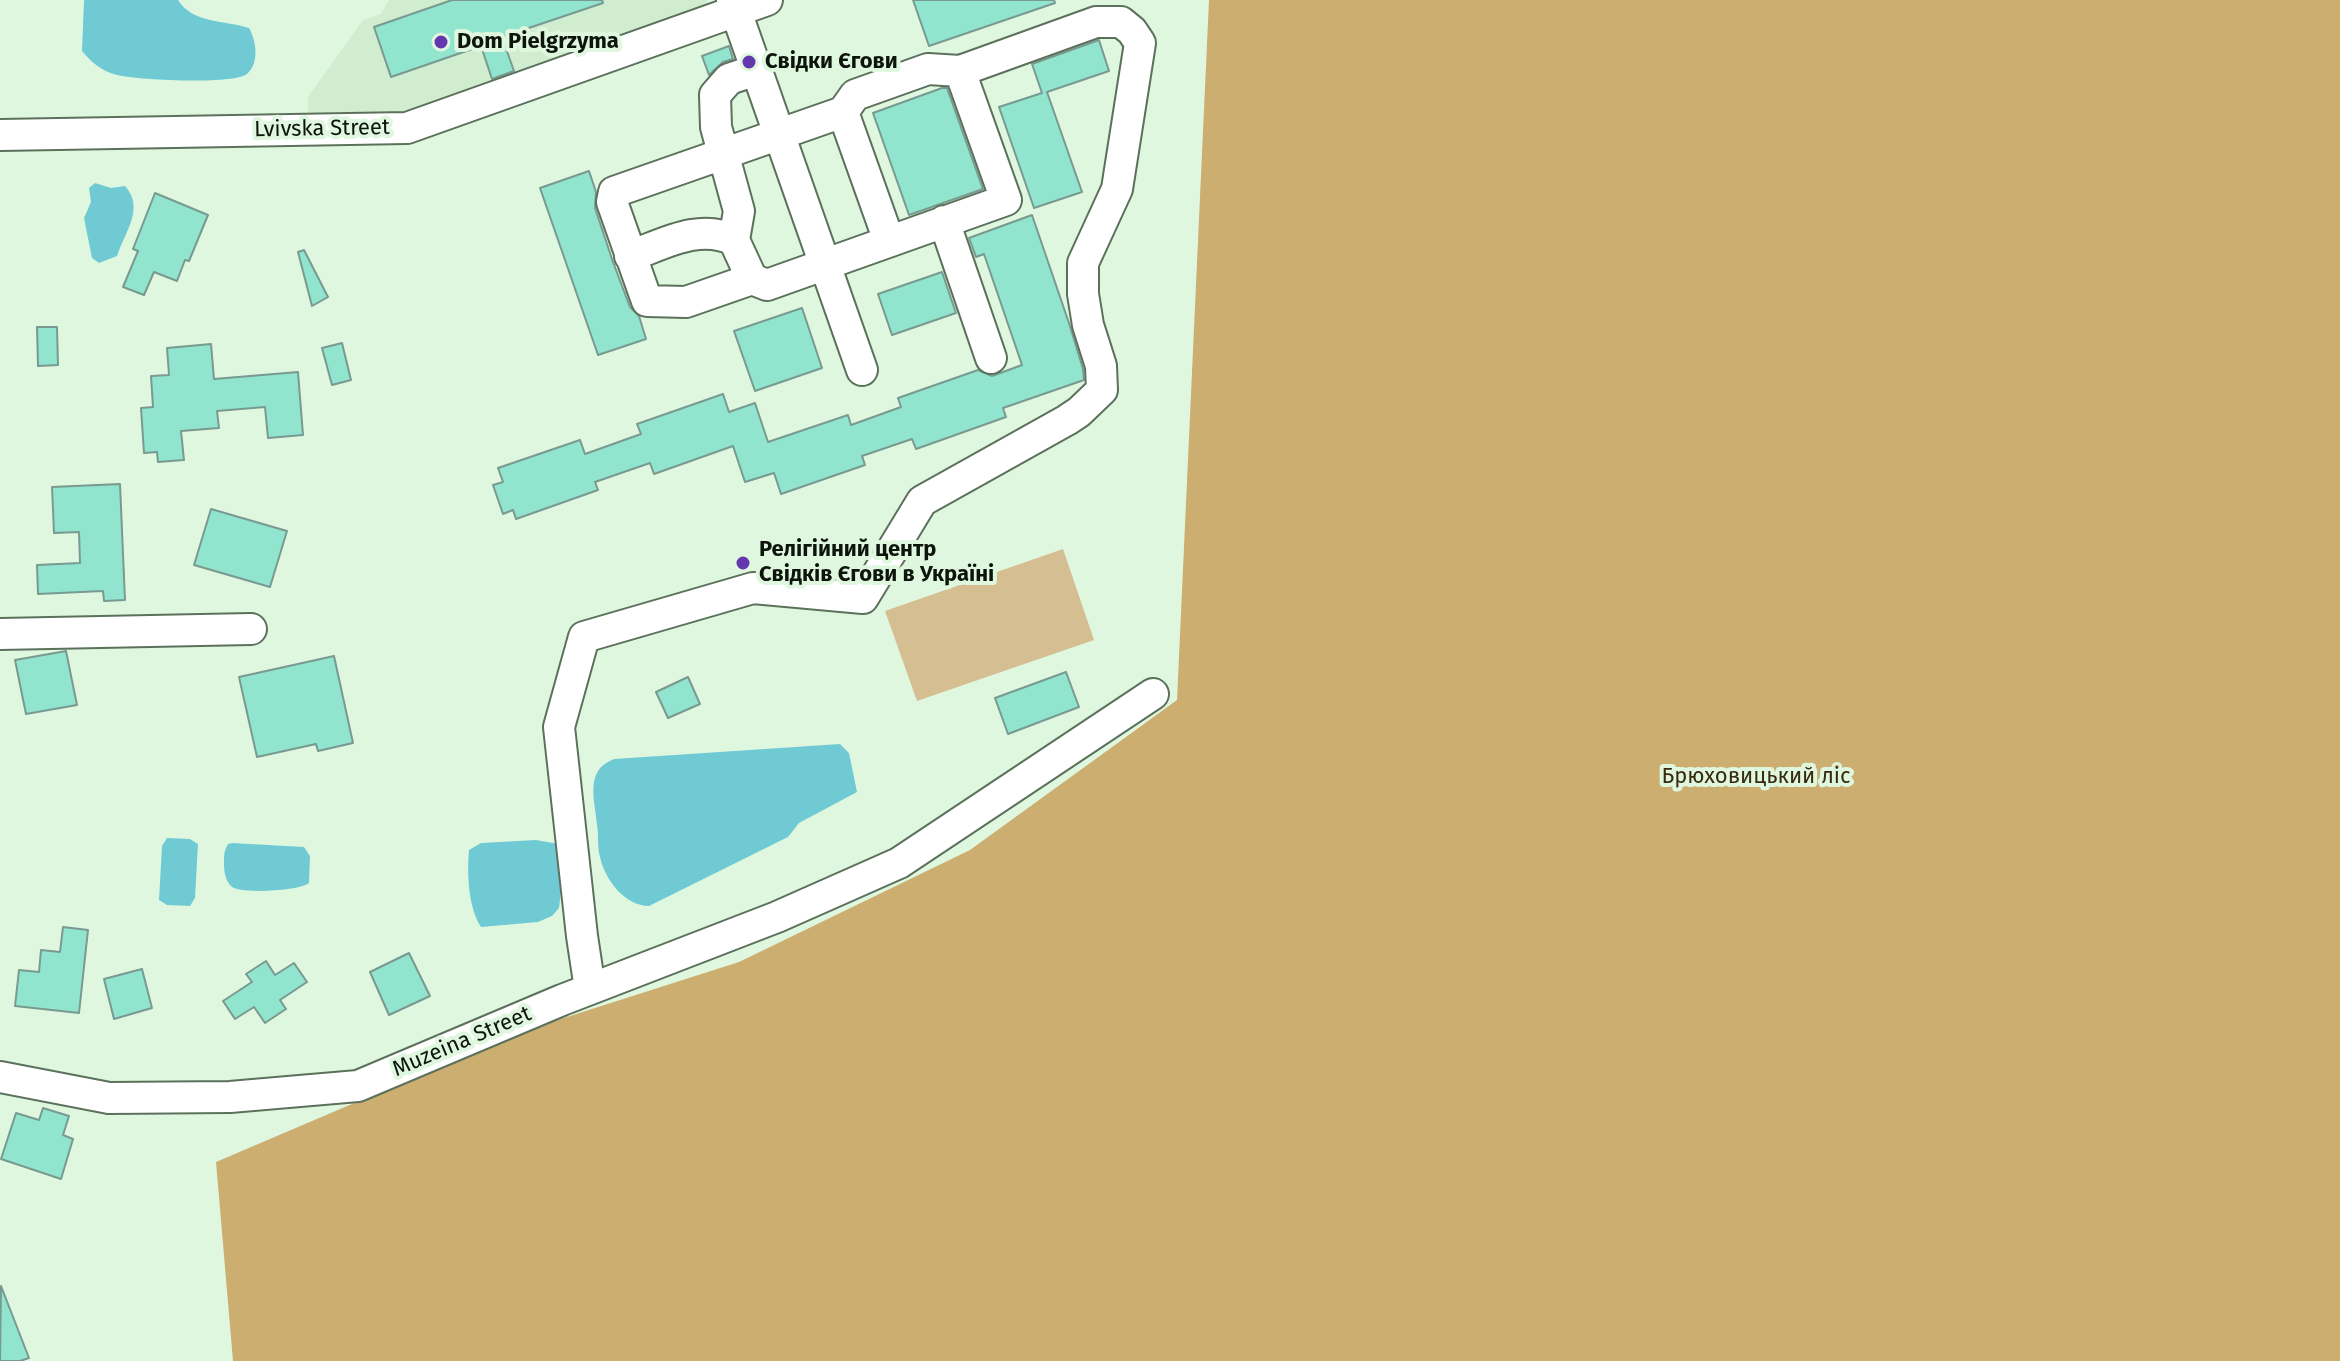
<!DOCTYPE html>
<html>
<head>
<meta charset="utf-8">
<style>
	body { margin:0 }
	canvas { display:block; background:#e0f7df }
</style>
</head>
<body>
<canvas width="2340" height="1361"></canvas>
<script>
const g = document.querySelector('canvas').getContext('2d');
g.lineJoin = 'round';
function fillPath(path, color) {
  g.fillStyle = color;
  g.fill(path, 'evenodd');
}
function strokePath(path, color, width, dash) {
  g.strokeStyle = color;
  g.lineWidth = width;
  g.lineCap = dash ? 'butt' : 'round';
  g.setLineDash(dash || []);
  g.stroke(path);
}
function label(font, color, halo, rows, align = 'center') {
  g.font = font + ' "Fira Sans",sans-serif';
  g.lineWidth = 8;
  g.setLineDash([]);
  g.textBaseline = 'middle';
  g.strokeStyle = halo;
  g.fillStyle = color;
  for (const [text, x, y, turn = 0] of rows) {
    g.save();
    g.translate(x, y);
    g.rotate((+turn || 0) * Math.PI / 180);
    g.textAlign = isNaN(turn) ? turn : align;
    if (halo) g.strokeText(text, 0, 0);
    g.fillText(text, 0, 0);
    g.restore();
  }
}
fillPath(new Path2D(`
	M 389,0 L 708,0 L 698,16 L 402,118 L 308,123 L 308,97 L 363,20 L 381,14 Z`), '#d0edcf');
fillPath(new Path2D(`
	M 1063,549 L 1094,640 L 917,701 L 885,611 Z`), '#d5be92');
fillPath(new Path2D(`
	M 1209,0 L 2340,0 L 2340,1361 L 233,1361 L 216,1162 L 523,1031 L 739,962 L 970,850 L 1177,700 Z`), '#cdae71');
fillPath(new Path2D(`
	M 84,0 L 178,0 C 193,24 225,20 249,28 C 256,40 260,63 247,74 C 232,85 137,80 117,75 C 103,72 91,62 82,51 Z
	M 95,183 L 111,188 L 125,186 C 145,208 125,232 117,256 L 99,263 L 92,258 L 84,218 L 91,202 L 89,188 Z
	M 840,744 L 849,753 L 857,792 L 799,823 L 788,837 L 649,906 C 625,906 605,880 600,857 C 597,847 599,836 597,825 C 596,810 590,790 596,775 C 600,766 605,763 614,759 Z
	M 167,838 L 190,839 L 198,844 L 195,898 L 190,906 L 167,905 L 159,900 L 162,846 Z
	M 536,840 L 559,844 L 563,874 L 559,908 L 552,916 L 538,922 L 481,927 C 468,906 467,874 469,850 L 481,843 Z
	M 232,843 L 304,847 L 310,856 L 309,883 C 299,891 243,894 232,887 C 225,881 224,871 224,863 C 224,855 224,851 228,844 Z`), '#70cad4');
const building = new Path2D(`
	M 452,0 L 602,0 L 603,3 L 502,37 L 514,71 L 492,79 L 481,46 L 391,77 L 374,27 Z
	M 913,0 L 1054,0 L 1055,3 L 929,46 Z
	M 1099,40 L 1109,71 L 1047,92 L 1082,192 L 1034,208 L 999,107 L 1042,93 L 1032,64 Z
	M 729,46 L 733,59 L 723,62 L 709,75 L 702,56 Z
	M 942,88 L 947,88 L 983,189 L 909,215 L 873,113 Z
	M 589,171 L 596,192 L 595,208 L 613,262 L 630,307 L 639,316 L 646,339 L 598,355 L 540,188 Z
	M 155,193 L 208,215 L 189,261 L 185,260 L 177,281 L 154,272 L 144,295 L 123,287 L 138,251 L 133,249 Z
	M 1032,215 L 1070,326 L 1083,369 L 1084,380 L 1003,408 L 1006,417 L 916,449 L 912,439 L 862,456 L 865,465 L 781,494 L 774,473 L 745,482 L 733,446 L 654,474 L 650,463 L 595,482 L 598,490 L 516,519 L 513,510 L 503,514 L 493,485 L 503,482 L 498,468 L 580,440 L 585,454 L 641,434 L 637,424 L 723,394 L 729,412 L 755,403 L 768,442 L 848,415 L 851,425 L 901,407 L 898,398 L 978,370 L 992,376 L 1022,365 L 984,254 L 976,257 L 969,238 Z
	M 304,250 L 328,297 L 312,306 L 298,252 Z
	M 942,272 L 956,313 L 892,335 L 878,294 Z
	M 802,308 L 822,368 L 755,391 L 734,331 Z
	M 37,327 L 57,327 L 58,365 L 38,366 Z
	M 342,343 L 351,380 L 332,385 L 322,348 Z
	M 211,344 L 214,379 L 298,372 L 303,435 L 268,438 L 265,407 L 217,411 L 219,428 L 181,431 L 184,460 L 158,462 L 157,452 L 144,453 L 141,408 L 153,407 L 151,376 L 169,375 L 167,348 Z
	M 120,484 L 125,600 L 104,601 L 103,591 L 38,594 L 37,565 L 80,563 L 79,532 L 54,533 L 52,487 Z
	M 211,509 L 287,531 L 270,587 L 194,565 Z
	M 66,651 L 77,705 L 26,714 L 15,660 Z
	M 334,656 L 353,743 L 318,751 L 316,744 L 257,757 L 239,677 Z
	M 1066,672 L 1079,707 L 1008,734 L 995,698 Z
	M 688,677 L 700,704 L 668,718 L 656,692 Z
	M 63,927 L 88,930 L 79,1013 L 15,1006 L 19,970 L 39,972 L 41,950 L 60,952 Z
	M 409,953 L 430,996 L 389,1015 L 370,972 Z
	M 266,961 L 275,975 L 294,963 L 307,982 L 280,1000 L 286,1009 L 265,1023 L 254,1007 L 235,1019 L 223,1001 L 252,982 L 246,974 Z
	M 142,969 L 152,1008 L 114,1019 L 104,979 Z
	M 43,1108 L 69,1116 L 63,1135 L 73,1139 L 61,1179 L 1,1159 L 16,1113 L 39,1120 Z
	M 1,1286 L 29,1358 L 20,1361 L 0,1361 Z`);
fillPath(building, '#91e4cd');
strokePath(building, '#789a90', 2);
const minor = new Path2D(`
	M 732,0 L 862,370
	M 756,70 L 729,79 L 715,95 L 716,127 L 739,211 L 734,240 L 752,279 L 767,285 L 1006,200 L 960,71
	M 843,112 L 889,241
	M 0,135 L 407,128 L 767,0
	M 944,221 L 991,358
	M 630,256 C 664,244 699,223 734,240
	M 0,634 L 251,629
	M 590,989 L 582,936 L 559,727 L 584,637 L 753,588 L 863,598 L 922,501 L 1067,420 L 1079,412 L 1102,390 L 1101,366 L 1088,325 L 1083,294 L 1083,263 L 1117,189 L 1140,43 L 1132,31 L 1121,22 L 1096,22 L 960,71 L 928,69 L 855,95 L 843,112 L 614,192 L 612,202 L 647,301 L 686,302 L 752,279
	M 0,1077 L 109,1098 L 230,1097 L 358,1086 L 562,1000 L 777,917 L 899,863 L 1153,694`);
strokePath(minor, '#5c715c', 34);
strokePath(minor, '#fff', 30);
for (const [x, y, r, color] of [
	[441,42,8,"#6537ae"],
	[749,62,8,"#6537ae"],
	[743,563,8,"#6537ae"]
]) {
  const dot = new Path2D();
  dot.arc(x, y, r, 0, 2 * Math.PI);
  g.fillStyle = color;
  g.fill(dot);
  strokePath(dot, '#e0f7df', 3);
}
label('bold 22px', '#0c140c', '#e0f7df', [
	["Dom Pielgrzyma",457,42],
	["Свідки Єгови",765,62],
	["Релігійний центр",759,550],
	["Свідків Єгови в Україні",759,575]
], 'left');
label('22px', '#0c140c', '#e0f7df', [
	["Lvivska Street",322,129,-1],
	["Muzeina Street",462,1042,-23]
]);
label('22px', '#382a0e', '#e0f7df', [
	["Брюховицький ліс",1756,777]
]);
</script>
</body>
</html>
